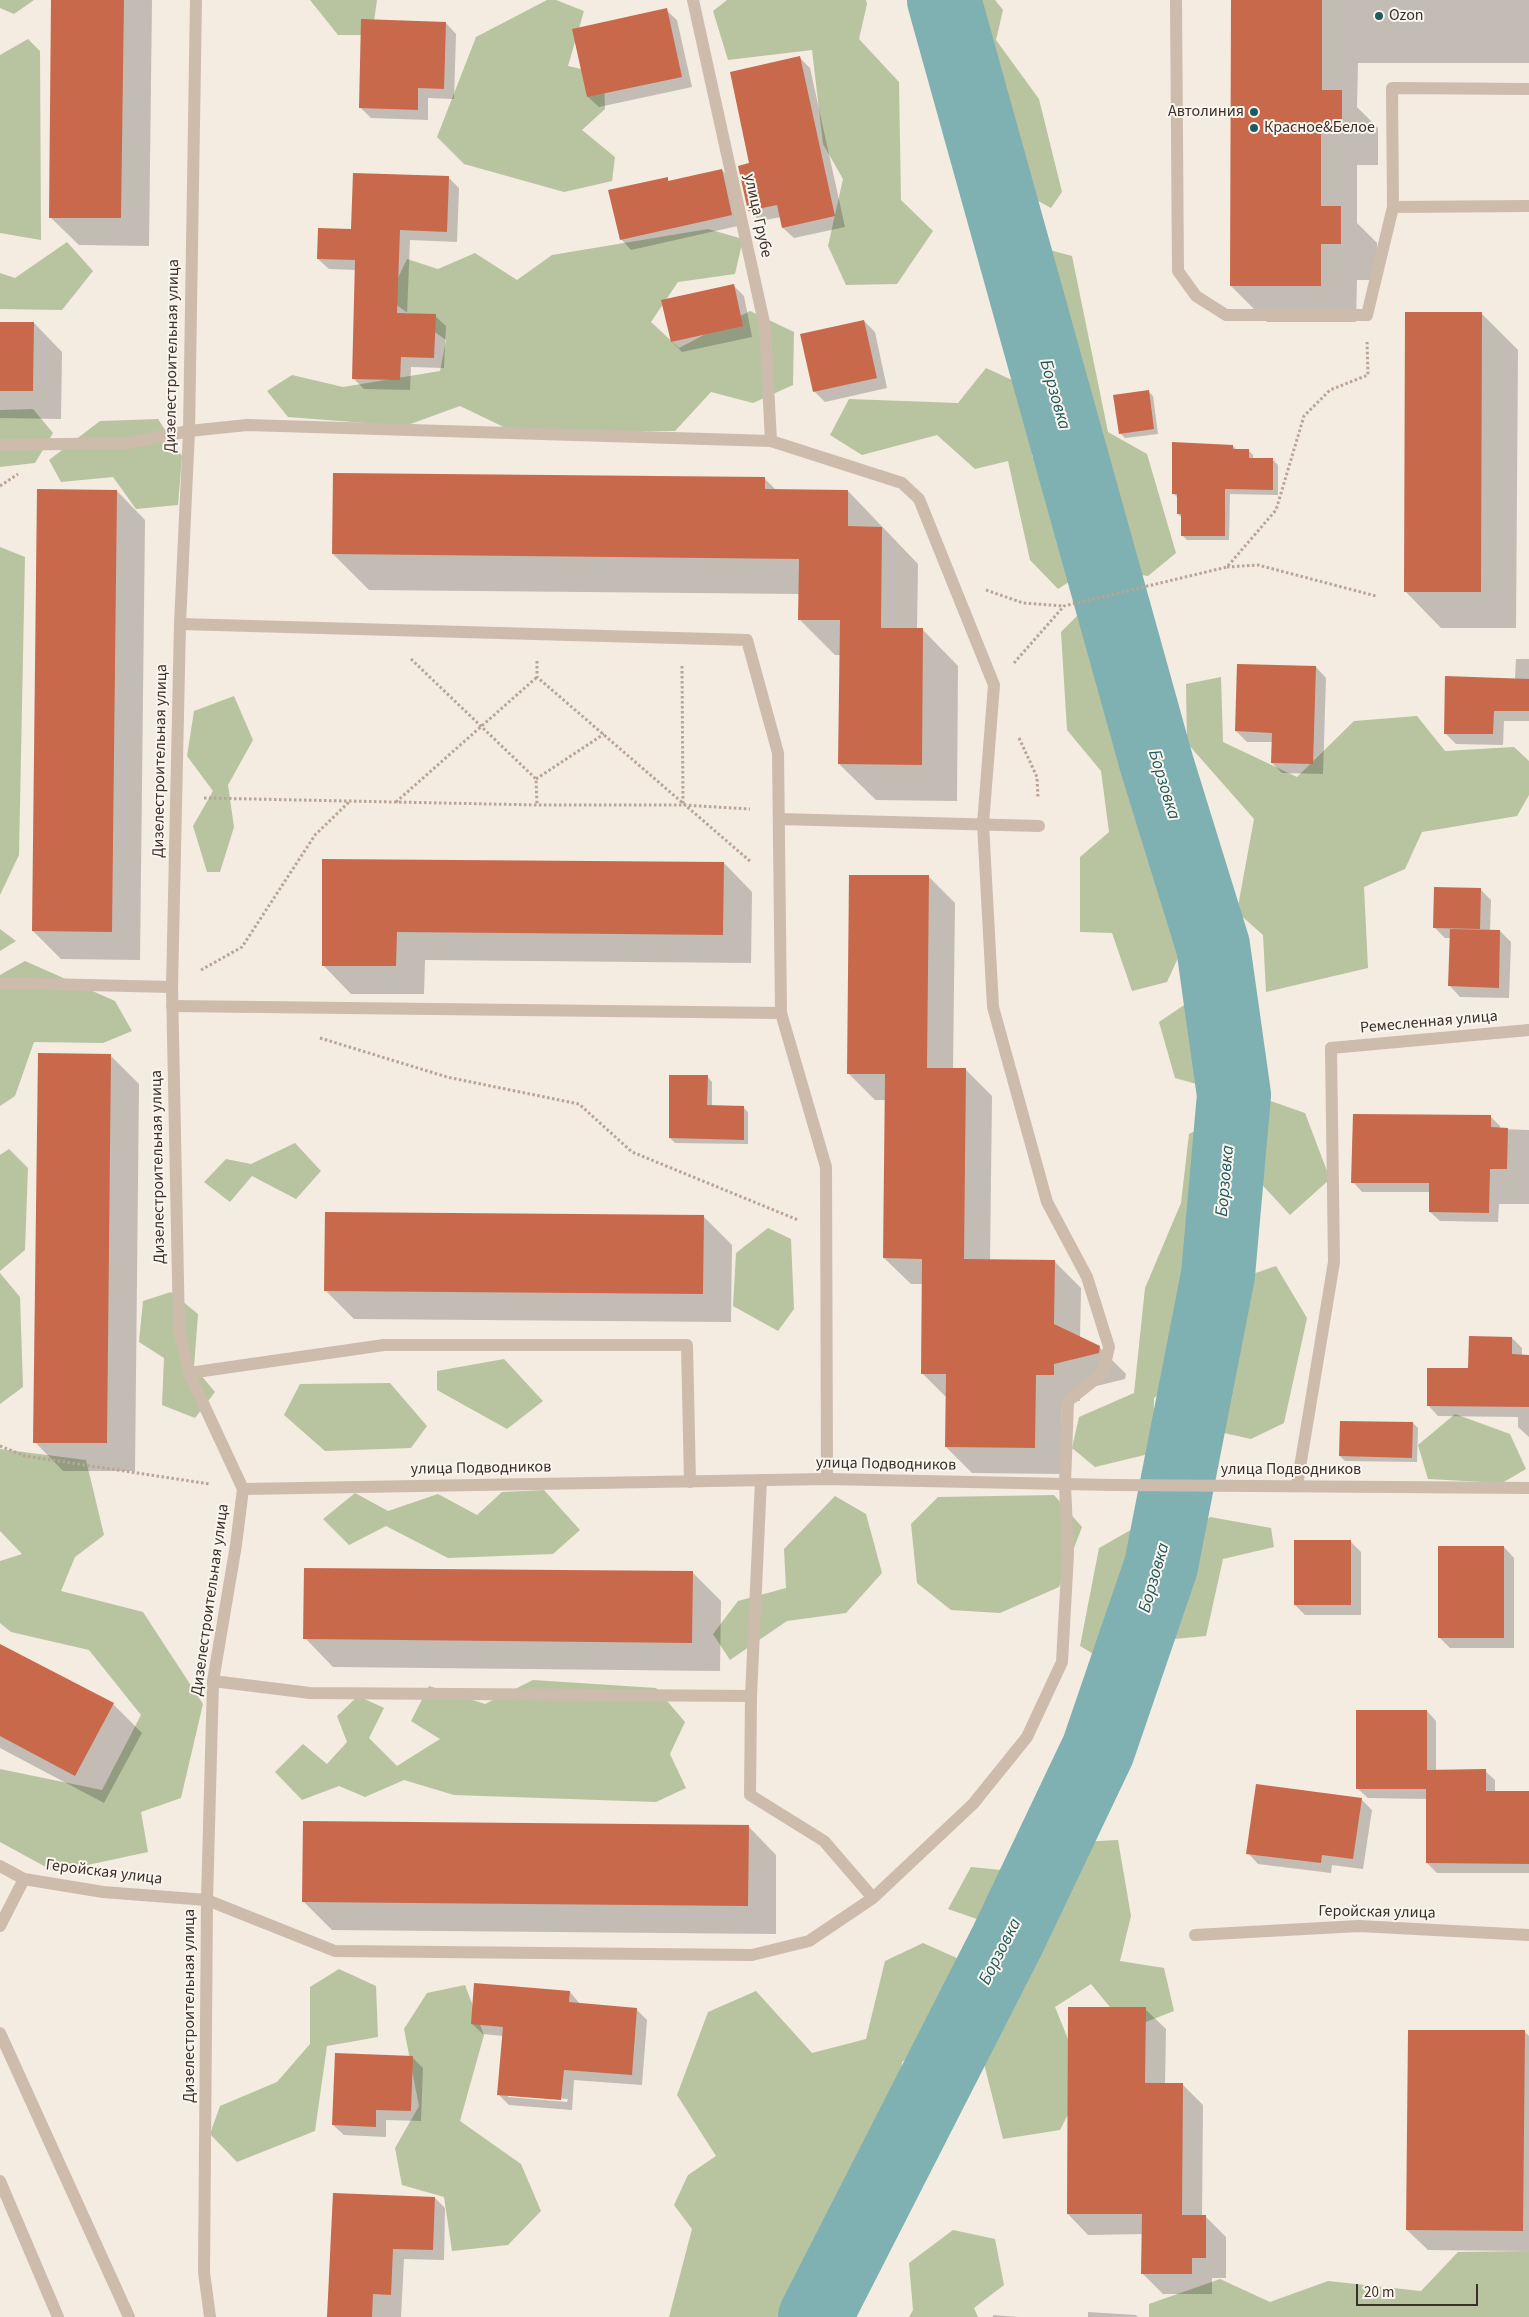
<!DOCTYPE html>
<html>
<head>
<meta charset="utf-8">
<style>
	body { margin:0 }
	#map { position:relative; width:1529px; height:2317px; overflow:hidden; background:#f4ebe1; font-family:"Source Sans 3",sans-serif }
	canvas { display:block }
	.scale { position:absolute; left:1356px; top:2284px; width:122px; height:22px; box-sizing:border-box; border:2px solid #3b302b; border-top:0; padding-left:6px; font-size:15px; line-height:18px; white-space:nowrap; color:#3b302b; -webkit-text-stroke:4px #fbf5ee; paint-order:stroke }
</style>
</head>
<body>
<div id="map">
<canvas width="1529" height="2317"></canvas>
<div class="scale">20 m</div>
</div>
<script>
const g = document.querySelector('canvas').getContext('2d');
g.lineJoin = 'round';
function fillPath(path, color) {
  g.fillStyle = color;
  g.fill(path, 'evenodd');
}
function strokePath(path, color, width, dash) {
  g.strokeStyle = color;
  g.lineWidth = width;
  g.lineCap = dash ? 'butt' : 'round';
  g.setLineDash(dash || []);
  g.stroke(path);
}
function label(font, color, halo, rows, align = 'center') {
  g.font = font + ' "Source Sans 3",sans-serif';
  g.lineWidth = 4;
  g.setLineDash([]);
  g.textBaseline = 'middle';
  g.strokeStyle = halo;
  g.fillStyle = color;
  for (const [text, x, y, turn = 0] of rows) {
    g.save();
    g.translate(x, y);
    g.rotate((+turn || 0) * Math.PI / 180);
    g.textAlign = isNaN(turn) ? turn : align;
    if (halo) g.strokeText(text, 0, 0);
    g.fillText(text, 0, 0);
    g.restore();
  }
}
fillPath(new Path2D(`
	M 0,0 L 34,0 L 14,14 L 0,8 Z
	M 310,0 L 377,0 L 372,35 L 338,35 Z
	M 547,0 L 556,0 L 584,11 L 568,66 L 604,74 L 605,109 L 582,130 L 615,157 L 612,181 L 564,192 L 464,164 L 437,137 L 476,37 Z
	M 727,0 L 866,0 L 867,4 L 859,39 L 899,82 L 901,200 L 933,231 L 897,284 L 846,285 L 828,246 L 843,179 L 823,144 L 812,50 L 728,60 L 713,11 Z
	M 959,0 L 995,0 L 1003,10 L 996,40 L 1039,99 L 1062,192 L 1051,208 L 1031,197 L 1012,120 L 976,69 Z
	M 28,39 L 40,51 L 41,240 L 0,233 L 0,55 Z
	M 708,229 L 743,239 L 735,274 L 678,282 L 651,322 L 679,348 L 750,311 L 794,332 L 793,385 L 753,403 L 711,392 L 675,431 L 512,431 L 460,406 L 405,426 L 288,417 L 267,391 L 292,375 L 343,387 L 440,371 L 446,340 L 388,299 L 407,259 L 438,269 L 475,253 L 517,280 L 552,255 Z
	M 67,242 L 93,271 L 62,310 L 0,309 L 0,273 L 15,278 Z
	M 1046,249 L 1072,256 L 1108,432 L 1147,454 L 1176,553 L 1148,576 L 1111,570 L 1098,479 L 1099,424 L 1068,394 L 1032,269 Z
	M 986,368 L 1038,392 L 1032,456 L 1072,507 L 1087,570 L 1058,589 L 1030,560 L 1008,461 L 975,469 L 937,435 L 862,455 L 830,435 L 849,399 L 958,403 Z
	M 33,409 L 53,433 L 35,463 L 0,467 L 0,410 Z
	M 158,419 L 182,456 L 178,505 L 136,509 L 113,477 L 61,482 L 49,460 L 100,421 Z
	M 0,547 L 25,557 L 19,855 L 0,895 Z
	M 1082,611 L 1108,625 L 1117,729 L 1144,758 L 1192,927 L 1167,982 L 1132,991 L 1112,933 L 1080,932 L 1080,857 L 1109,832 L 1101,771 L 1067,730 L 1061,632 Z
	M 1221,677 L 1223,742 L 1297,777 L 1354,721 L 1417,716 L 1445,751 L 1514,747 L 1529,761 L 1529,795 L 1517,816 L 1422,832 L 1405,869 L 1364,887 L 1368,968 L 1266,992 L 1263,935 L 1237,912 L 1254,819 L 1187,743 L 1186,684 Z
	M 234,696 L 253,740 L 228,785 L 234,827 L 220,872 L 207,872 L 193,826 L 213,791 L 187,756 L 194,711 Z
	M 0,929 L 16,941 L 0,951 Z
	M 25,961 L 115,1001 L 132,1031 L 103,1043 L 34,1042 L 15,1096 L 0,1106 L 0,975 Z
	M 1193,999 L 1242,1010 L 1239,1062 L 1200,1085 L 1175,1078 L 1159,1022 Z
	M 1262,1098 L 1305,1113 L 1330,1179 L 1290,1215 L 1243,1164 L 1204,1184 L 1210,1245 L 1180,1305 L 1184,1373 L 1154,1398 L 1153,1453 L 1095,1467 L 1072,1448 L 1079,1417 L 1134,1393 L 1145,1288 L 1181,1203 L 1189,1134 Z
	M 295,1143 L 321,1171 L 296,1199 L 252,1176 L 230,1202 L 204,1182 L 226,1159 L 251,1164 Z
	M 9,1149 L 28,1168 L 25,1250 L 0,1271 L 0,1155 Z
	M 768,1228 L 791,1239 L 794,1309 L 778,1331 L 733,1306 L 736,1253 Z
	M 1276,1266 L 1307,1318 L 1284,1423 L 1251,1439 L 1206,1429 L 1196,1397 L 1238,1279 Z
	M 0,1273 L 20,1297 L 23,1387 L 0,1404 Z
	M 171,1292 L 198,1314 L 194,1367 L 215,1392 L 195,1418 L 162,1405 L 164,1358 L 139,1342 L 143,1301 Z
	M 504,1359 L 543,1401 L 507,1429 L 437,1390 L 437,1371 Z
	M 390,1383 L 427,1426 L 411,1448 L 325,1451 L 284,1415 L 300,1384 Z
	M 1455,1414 L 1510,1434 L 1526,1469 L 1502,1483 L 1428,1479 L 1418,1445 Z
	M 0,1449 L 86,1460 L 104,1535 L 75,1557 L 61,1591 L 143,1612 L 203,1704 L 181,1798 L 141,1812 L 148,1852 L 55,1872 L 0,1842 L 0,1769 L 102,1790 L 141,1715 L 89,1650 L 11,1632 L 0,1623 L 0,1561 L 22,1554 L 0,1531 Z
	M 544,1490 L 580,1530 L 553,1554 L 448,1558 L 386,1526 L 349,1545 L 323,1519 L 355,1493 L 388,1511 L 438,1494 L 477,1515 L 502,1492 Z
	M 1054,1495 L 1082,1527 L 1059,1587 L 1000,1613 L 951,1610 L 917,1583 L 911,1524 L 938,1497 Z
	M 835,1496 L 866,1514 L 882,1573 L 846,1613 L 787,1621 L 730,1660 L 713,1634 L 738,1601 L 786,1588 L 784,1549 Z
	M 1210,1517 L 1271,1528 L 1274,1547 L 1223,1559 L 1206,1636 L 1163,1640 L 1122,1671 L 1080,1646 L 1099,1548 L 1136,1527 L 1173,1547 Z
	M 533,1680 L 656,1688 L 685,1722 L 670,1754 L 686,1788 L 656,1802 L 454,1795 L 404,1780 L 365,1797 L 339,1786 L 302,1800 L 275,1772 L 303,1744 L 327,1764 L 347,1742 L 337,1716 L 358,1696 L 384,1708 L 369,1738 L 397,1766 L 440,1739 L 411,1721 L 429,1686 L 485,1704 Z
	M 1118,1840 L 1131,1916 L 1120,1961 L 1164,1968 L 1174,2011 L 1128,2029 L 1091,1984 L 1055,2007 L 1085,2081 L 1060,2130 L 1003,2139 L 977,2036 L 1003,1928 L 948,1909 L 971,1867 L 1052,1875 L 1079,1842 Z
	M 923,1943 L 959,1959 L 947,2033 L 902,2062 L 900,2109 L 876,2123 L 880,2173 L 833,2254 L 810,2273 L 796,2317 L 669,2317 L 692,2229 L 674,2205 L 688,2175 L 716,2156 L 677,2095 L 708,2012 L 756,1991 L 812,2053 L 866,2039 L 885,1961 Z
	M 339,1969 L 376,1986 L 378,2037 L 327,2046 L 315,2131 L 237,2162 L 210,2134 L 220,2106 L 277,2082 L 310,2044 L 310,1987 Z
	M 465,1985 L 484,2035 L 460,2121 L 521,2164 L 541,2211 L 508,2245 L 452,2251 L 444,2197 L 402,2185 L 395,2148 L 419,2106 L 404,2029 L 427,1993 Z
	M 953,2230 L 995,2239 L 1004,2285 L 974,2308 L 978,2317 L 909,2317 L 913,2310 L 909,2263 Z
	M 1529,2251 L 1529,2317 L 1149,2317 L 1149,2304 L 1220,2279 L 1270,2302 L 1328,2281 L 1421,2291 L 1458,2252 Z`), '#b8c4a0');
fillPath(new Path2D(`
	M 53,0 L 152,0 L 149,246 L 79,245 L 50,217 Z
	M 1233,0 L 1529,0 L 1529,63 L 1358,63 L 1357,107 L 1378,128 L 1378,165 L 1357,165 L 1357,223 L 1377,243 L 1377,280 L 1357,280 L 1356,322 L 1267,322 L 1231,286 Z
	M 666,10 L 677,20 L 692,87 L 599,107 L 588,97 Z
	M 446,23 L 456,34 L 454,99 L 428,98 L 428,120 L 371,118 L 360,107 Z
	M 800,58 L 810,68 L 845,227 L 794,238 L 783,228 L 781,217 L 760,221 L 749,211 L 751,164 Z
	M 722,170 L 732,181 L 742,225 L 631,250 L 621,239 L 667,179 L 670,182 Z
	M 448,177 L 459,188 L 457,242 L 410,240 L 407,315 L 435,316 L 446,326 L 444,368 L 411,367 L 410,390 L 364,389 L 353,378 L 356,270 L 329,269 L 318,259 L 352,230 Z
	M 733,285 L 744,296 L 752,337 L 682,352 L 672,342 Z
	M 1482,314 L 1518,350 L 1516,628 L 1441,628 L 1405,591 Z
	M 864,321 L 875,332 L 887,388 L 825,402 L 814,391 Z
	M 0,323 L 34,323 L 62,352 L 61,419 L 0,418 Z
	M 1148,391 L 1153,396 L 1158,434 L 1125,438 L 1120,433 Z
	M 1233,446 L 1237,450 L 1248,450 L 1253,455 L 1253,459 L 1273,460 L 1278,465 L 1278,495 L 1230,494 L 1229,540 L 1187,540 L 1182,535 L 1182,518 L 1178,514 L 1178,498 L 1173,493 Z
	M 764,478 L 776,490 L 848,491 L 918,564 L 917,629 L 922,629 L 958,666 L 957,801 L 876,800 L 839,764 L 841,655 L 835,655 L 799,619 L 800,594 L 369,590 L 333,554 Z
	M 117,491 L 145,520 L 140,960 L 61,959 L 33,931 Z
	M 1516,659 L 1529,659 L 1529,721 L 1504,721 L 1503,745 L 1456,744 L 1445,733 L 1515,680 Z
	M 1316,667 L 1326,678 L 1323,774 L 1282,773 L 1272,763 L 1273,742 L 1247,742 L 1236,731 Z
	M 324,860 L 724,863 L 752,892 L 751,963 L 425,960 L 424,994 L 351,994 L 323,965 Z
	M 929,877 L 955,903 L 953,1069 L 965,1069 L 992,1096 L 990,1261 L 1054,1261 L 1081,1288 L 1080,1338 L 1100,1348 L 1126,1374 L 1125,1379 L 1080,1390 L 1080,1401 L 1062,1401 L 1061,1474 L 972,1473 L 946,1447 L 947,1398 L 922,1373 L 923,1284 L 911,1284 L 884,1258 L 886,1100 L 875,1100 L 848,1073 Z
	M 1480,889 L 1491,900 L 1490,931 L 1500,931 L 1511,942 L 1509,998 L 1460,997 L 1450,986 L 1451,938 L 1445,938 L 1434,927 Z
	M 111,1056 L 139,1084 L 135,1471 L 63,1471 L 35,1442 Z
	M 707,1076 L 712,1082 L 712,1107 L 743,1107 L 748,1112 L 748,1144 L 675,1143 L 670,1138 Z
	M 1490,1116 L 1500,1126 L 1500,1129 L 1529,1130 L 1529,1204 L 1499,1204 L 1498,1222 L 1440,1221 L 1430,1212 L 1430,1192 L 1362,1192 L 1353,1182 Z
	M 703,1216 L 732,1245 L 731,1322 L 354,1319 L 325,1290 Z
	M 1512,1338 L 1522,1348 L 1522,1356 L 1529,1356 L 1529,1437 L 1518,1427 L 1518,1417 L 1438,1416 L 1428,1405 L 1470,1369 Z
	M 1413,1423 L 1418,1428 L 1417,1462 L 1345,1461 L 1340,1456 Z
	M 1350,1541 L 1361,1552 L 1361,1615 L 1305,1615 L 1295,1605 Z
	M 1504,1547 L 1514,1558 L 1514,1648 L 1450,1648 L 1439,1637 Z
	M 692,1572 L 721,1601 L 720,1671 L 333,1667 L 305,1638 Z
	M 0,1645 L 113,1704 L 142,1733 L 104,1803 L 0,1748 Z
	M 1427,1711 L 1436,1721 L 1436,1771 L 1485,1771 L 1495,1780 L 1495,1792 L 1529,1792 L 1529,1873 L 1437,1873 L 1427,1863 L 1428,1799 L 1368,1798 L 1358,1789 Z
	M 1361,1799 L 1372,1810 L 1363,1869 L 1332,1865 L 1331,1873 L 1258,1864 L 1248,1853 Z
	M 748,1826 L 776,1855 L 776,1934 L 332,1930 L 303,1901 Z
	M 570,1992 L 580,2004 L 637,2010 L 647,2020 L 642,2085 L 574,2080 L 572,2110 L 509,2105 L 499,2095 L 503,2036 L 483,2034 L 472,2024 ZM 508,2095 L 568,2099 L 567,2102 L 508,2097 Z
	M 1145,2009 L 1166,2029 L 1165,2084 L 1182,2084 L 1203,2105 L 1202,2216 L 1205,2216 L 1226,2237 L 1226,2278 L 1212,2278 L 1212,2294 L 1163,2294 L 1143,2274 L 1143,2234 L 1088,2235 L 1068,2214 Z
	M 1524,2031 L 1529,2036 L 1529,2251 L 1428,2250 L 1407,2230 Z
	M 412,2057 L 423,2068 L 421,2121 L 386,2120 L 386,2137 L 344,2135 L 333,2125 Z
	M 435,2198 L 445,2208 L 444,2260 L 404,2259 L 401,2317 L 328,2317 Z
	M 1088,2312 L 1136,2315 L 1138,2317 L 1088,2317 Z
	M 993,2315 L 1018,2317 L 993,2317 Z`), '#0003');
strokePath(new Path2D(`
	M 815,2317 L 1007,1941 L 1098,1750 L 1161,1566 L 1218,1275 L 1234,1095 L 1213,946 L 1157,765 L 944,0`), '#7fb0b2', 74);
fillPath(new Path2D(`
	M 51,0 L 124,0 L 121,218 L 49,218 Z
	M 1231,0 L 1322,0 L 1322,90 L 1342,90 L 1342,129 L 1321,129 L 1321,206 L 1341,206 L 1341,244 L 1321,244 L 1321,286 L 1230,286 Z
	M 667,8 L 682,77 L 587,97 L 572,29 Z
	M 361,19 L 446,22 L 444,89 L 418,88 L 418,110 L 359,108 Z
	M 800,56 L 835,216 L 782,228 L 777,205 L 748,211 L 738,166 L 749,163 L 730,72 Z
	M 722,169 L 732,215 L 620,240 L 608,190 L 668,177 L 668,181 Z
	M 353,173 L 449,176 L 447,232 L 400,230 L 397,313 L 436,314 L 434,358 L 401,357 L 400,380 L 352,379 L 355,260 L 317,259 L 318,228 L 351,229 Z
	M 734,284 L 743,326 L 671,342 L 661,300 Z
	M 1405,312 L 1482,312 L 1481,592 L 1404,592 Z
	M 864,320 L 877,378 L 813,392 L 800,334 Z
	M 0,322 L 34,322 L 33,391 L 0,391 Z
	M 1149,390 L 1154,429 L 1119,434 L 1113,395 Z
	M 1172,442 L 1233,445 L 1233,449 L 1249,449 L 1249,458 L 1273,458 L 1273,490 L 1225,489 L 1225,536 L 1181,536 L 1181,514 L 1177,514 L 1177,494 L 1172,494 Z
	M 333,473 L 765,477 L 765,489 L 848,490 L 848,526 L 882,527 L 881,628 L 923,628 L 922,765 L 838,764 L 840,620 L 798,620 L 799,559 L 332,554 Z
	M 37,489 L 117,490 L 112,932 L 32,931 Z
	M 1237,664 L 1316,666 L 1313,764 L 1271,763 L 1272,733 L 1235,731 Z
	M 1445,676 L 1529,679 L 1529,711 L 1494,711 L 1493,734 L 1444,734 Z
	M 322,859 L 724,862 L 723,935 L 397,932 L 396,966 L 322,966 Z
	M 849,875 L 929,875 L 927,1068 L 966,1068 L 964,1259 L 1055,1260 L 1054,1324 L 1100,1346 L 1099,1353 L 1054,1364 L 1054,1375 L 1036,1375 L 1035,1448 L 945,1447 L 946,1374 L 921,1374 L 922,1259 L 883,1258 L 885,1074 L 847,1074 Z
	M 1434,887 L 1481,888 L 1480,929 L 1433,928 Z
	M 1450,929 L 1500,930 L 1499,988 L 1448,986 Z
	M 38,1053 L 111,1054 L 107,1443 L 33,1443 Z
	M 669,1075 L 708,1075 L 707,1105 L 744,1106 L 744,1140 L 669,1138 Z
	M 1353,1114 L 1491,1115 L 1491,1127 L 1508,1128 L 1507,1169 L 1490,1169 L 1489,1213 L 1429,1212 L 1429,1183 L 1351,1183 Z
	M 325,1212 L 704,1215 L 703,1294 L 324,1291 Z
	M 1469,1336 L 1512,1337 L 1512,1354 L 1529,1355 L 1529,1407 L 1427,1406 L 1427,1368 L 1468,1368 Z
	M 1340,1421 L 1413,1422 L 1412,1458 L 1339,1456 Z
	M 1294,1540 L 1351,1540 L 1351,1605 L 1294,1605 Z
	M 1438,1546 L 1504,1546 L 1504,1638 L 1438,1638 Z
	M 304,1568 L 693,1571 L 692,1643 L 303,1639 Z
	M 0,1644 L 114,1703 L 75,1776 L 0,1736 Z
	M 1356,1710 L 1427,1710 L 1427,1770 L 1486,1769 L 1486,1791 L 1529,1791 L 1529,1864 L 1426,1863 L 1426,1789 L 1356,1789 Z
	M 1256,1784 L 1362,1798 L 1353,1859 L 1322,1855 L 1321,1863 L 1246,1854 Z
	M 303,1821 L 749,1825 L 748,1906 L 302,1902 Z
	M 474,1983 L 570,1991 L 569,2002 L 637,2008 L 632,2075 L 564,2070 L 561,2100 L 497,2095 L 503,2027 L 471,2024 Z
	M 1068,2007 L 1146,2007 L 1145,2083 L 1183,2083 L 1182,2215 L 1206,2215 L 1206,2258 L 1192,2258 L 1192,2274 L 1141,2274 L 1142,2214 L 1067,2214 Z
	M 1408,2030 L 1525,2030 L 1523,2231 L 1406,2230 Z
	M 335,2053 L 413,2056 L 411,2111 L 376,2110 L 376,2127 L 332,2125 Z
	M 333,2193 L 435,2197 L 433,2250 L 393,2249 L 391,2295 L 373,2294 L 372,2317 L 327,2317 Z`), '#c8694b');
strokePath(new Path2D(`
	M 0,486 L 18,474
	M 1227,567 L 1258,565 L 1376,596
	M 986,590 L 1023,603 L 1063,606
	M 411,659 L 536,779 L 537,805
	M 537,661 L 537,677 L 751,862
	M 1014,663 L 1064,606 L 1227,567 L 1276,510 L 1304,416 L 1330,390 L 1368,375 L 1367,342
	M 682,666 L 683,804
	M 1019,738 L 1037,777 L 1038,798
	M 536,779 L 604,734
	M 204,798 L 537,805 L 683,805 L 750,809
	M 396,802 L 537,677
	M 201,970 L 242,947 L 315,835 L 349,802
	M 320,1038 L 447,1077 L 579,1104 L 632,1152 L 798,1220
	M 0,1446 L 25,1456 L 210,1484`), '#b9a596', 3, [2.5, 2.5]);
strokePath(new Path2D(`
	M 1176,0 L 1178,271 L 1196,296 L 1226,315 L 1367,315 L 1393,207 L 1529,206
	M 1393,207 L 1392,88 L 1529,89
	M 0,445 L 128,443 L 189,431 L 247,425 L 771,441 L 902,483 L 919,499 L 994,685 L 983,824 L 993,1007 L 1047,1202 L 1087,1277 L 1109,1347 L 1103,1373 L 1068,1401 L 1065,1484 L 1068,1554 L 1062,1662 L 1027,1737 L 973,1804 L 873,1898 L 809,1941 L 752,1955 L 335,1951 L 207,1900
	M 180,624 L 747,640 L 778,753 L 781,1013 L 826,1167 L 827,1479
	M 779,819 L 1039,826
	M 0,983 L 172,987
	M 172,1006 L 781,1013
	M 189,1373 L 384,1345 L 687,1345 L 690,1482
	M 761,1480 L 751,1696 L 750,1795 L 824,1841 L 873,1898
	M 1297,1485 L 1334,1262 L 1331,1048
	M 213,1681 L 310,1693 L 751,1696
	M 0,1926 L 24,1879
	M 0,2033 L 129,2317
	M 0,2181 L 58,2317`), '#cdbbac', 12);
strokePath(new Path2D(`
	M 196,0 L 189,431 L 180,624 L 172,987 L 179,1329 L 189,1373 L 243,1489 L 236,1545 L 213,1681 L 207,1900 L 204,2272 L 210,2317
	M 693,0 L 765,327 L 771,441
	M 1331,1048 L 1529,1030
	M 243,1489 L 827,1479 L 1113,1485 L 1529,1488
	M 0,1866 L 24,1879 L 103,1892 L 207,1900
	M 1195,1935 L 1359,1926 L 1529,1935`), '#cdbbac', 12);
for (const [x, y, r, color] of [
	[1379,16,5,"#1f5a5e"],
	[1254,112,5,"#1f5a5e"],
	[1254,128,5,"#1f5a5e"]
]) {
  const dot = new Path2D();
  dot.arc(x, y, r, 0, 2 * Math.PI);
  g.fillStyle = color;
  g.fill(dot);
  strokePath(dot, '#fbf5ee', 2);
}
label('16px', '#3b302b', '#fbf5ee', [
	["Ozon",1389,16],
	["Автолиния",1244,112,"right"],
	["Красное&Белое",1264,128]
], 'left');
label('16px', '#3b302b', '#fbf5ee', [
	["улица Грубе",757,216,78],
	["Дизелестроительная улица",173,356,-89],
	["Дизелестроительная улица",161,761,-89],
	["Ремесленная улица",1429,1023,-5],
	["Дизелестроительная улица",159,1167,-91],
	["улица Подводников",886,1465,1],
	["улица Подводников",481,1469,-1],
	["улица Подводников",1291,1470],
	["Дизелестроительная улица",211,1600,-82],
	["Геройская улица",104,1873,7],
	["Геройская улица",1377,1913,1],
	["Дизелестроительная улица",190,2006,-90]
]);
label('italic 18px', '#1f5a5e', '#fbf5ee', [
	["Борзовка",1054,395,74],
	["Борзовка",1163,785,73],
	["Борзовка",1226,1181,-85],
	["Борзовка",1155,1578,-74],
	["Борзовка",1001,1952,-63]
]);
</script>
</body>
</html>
